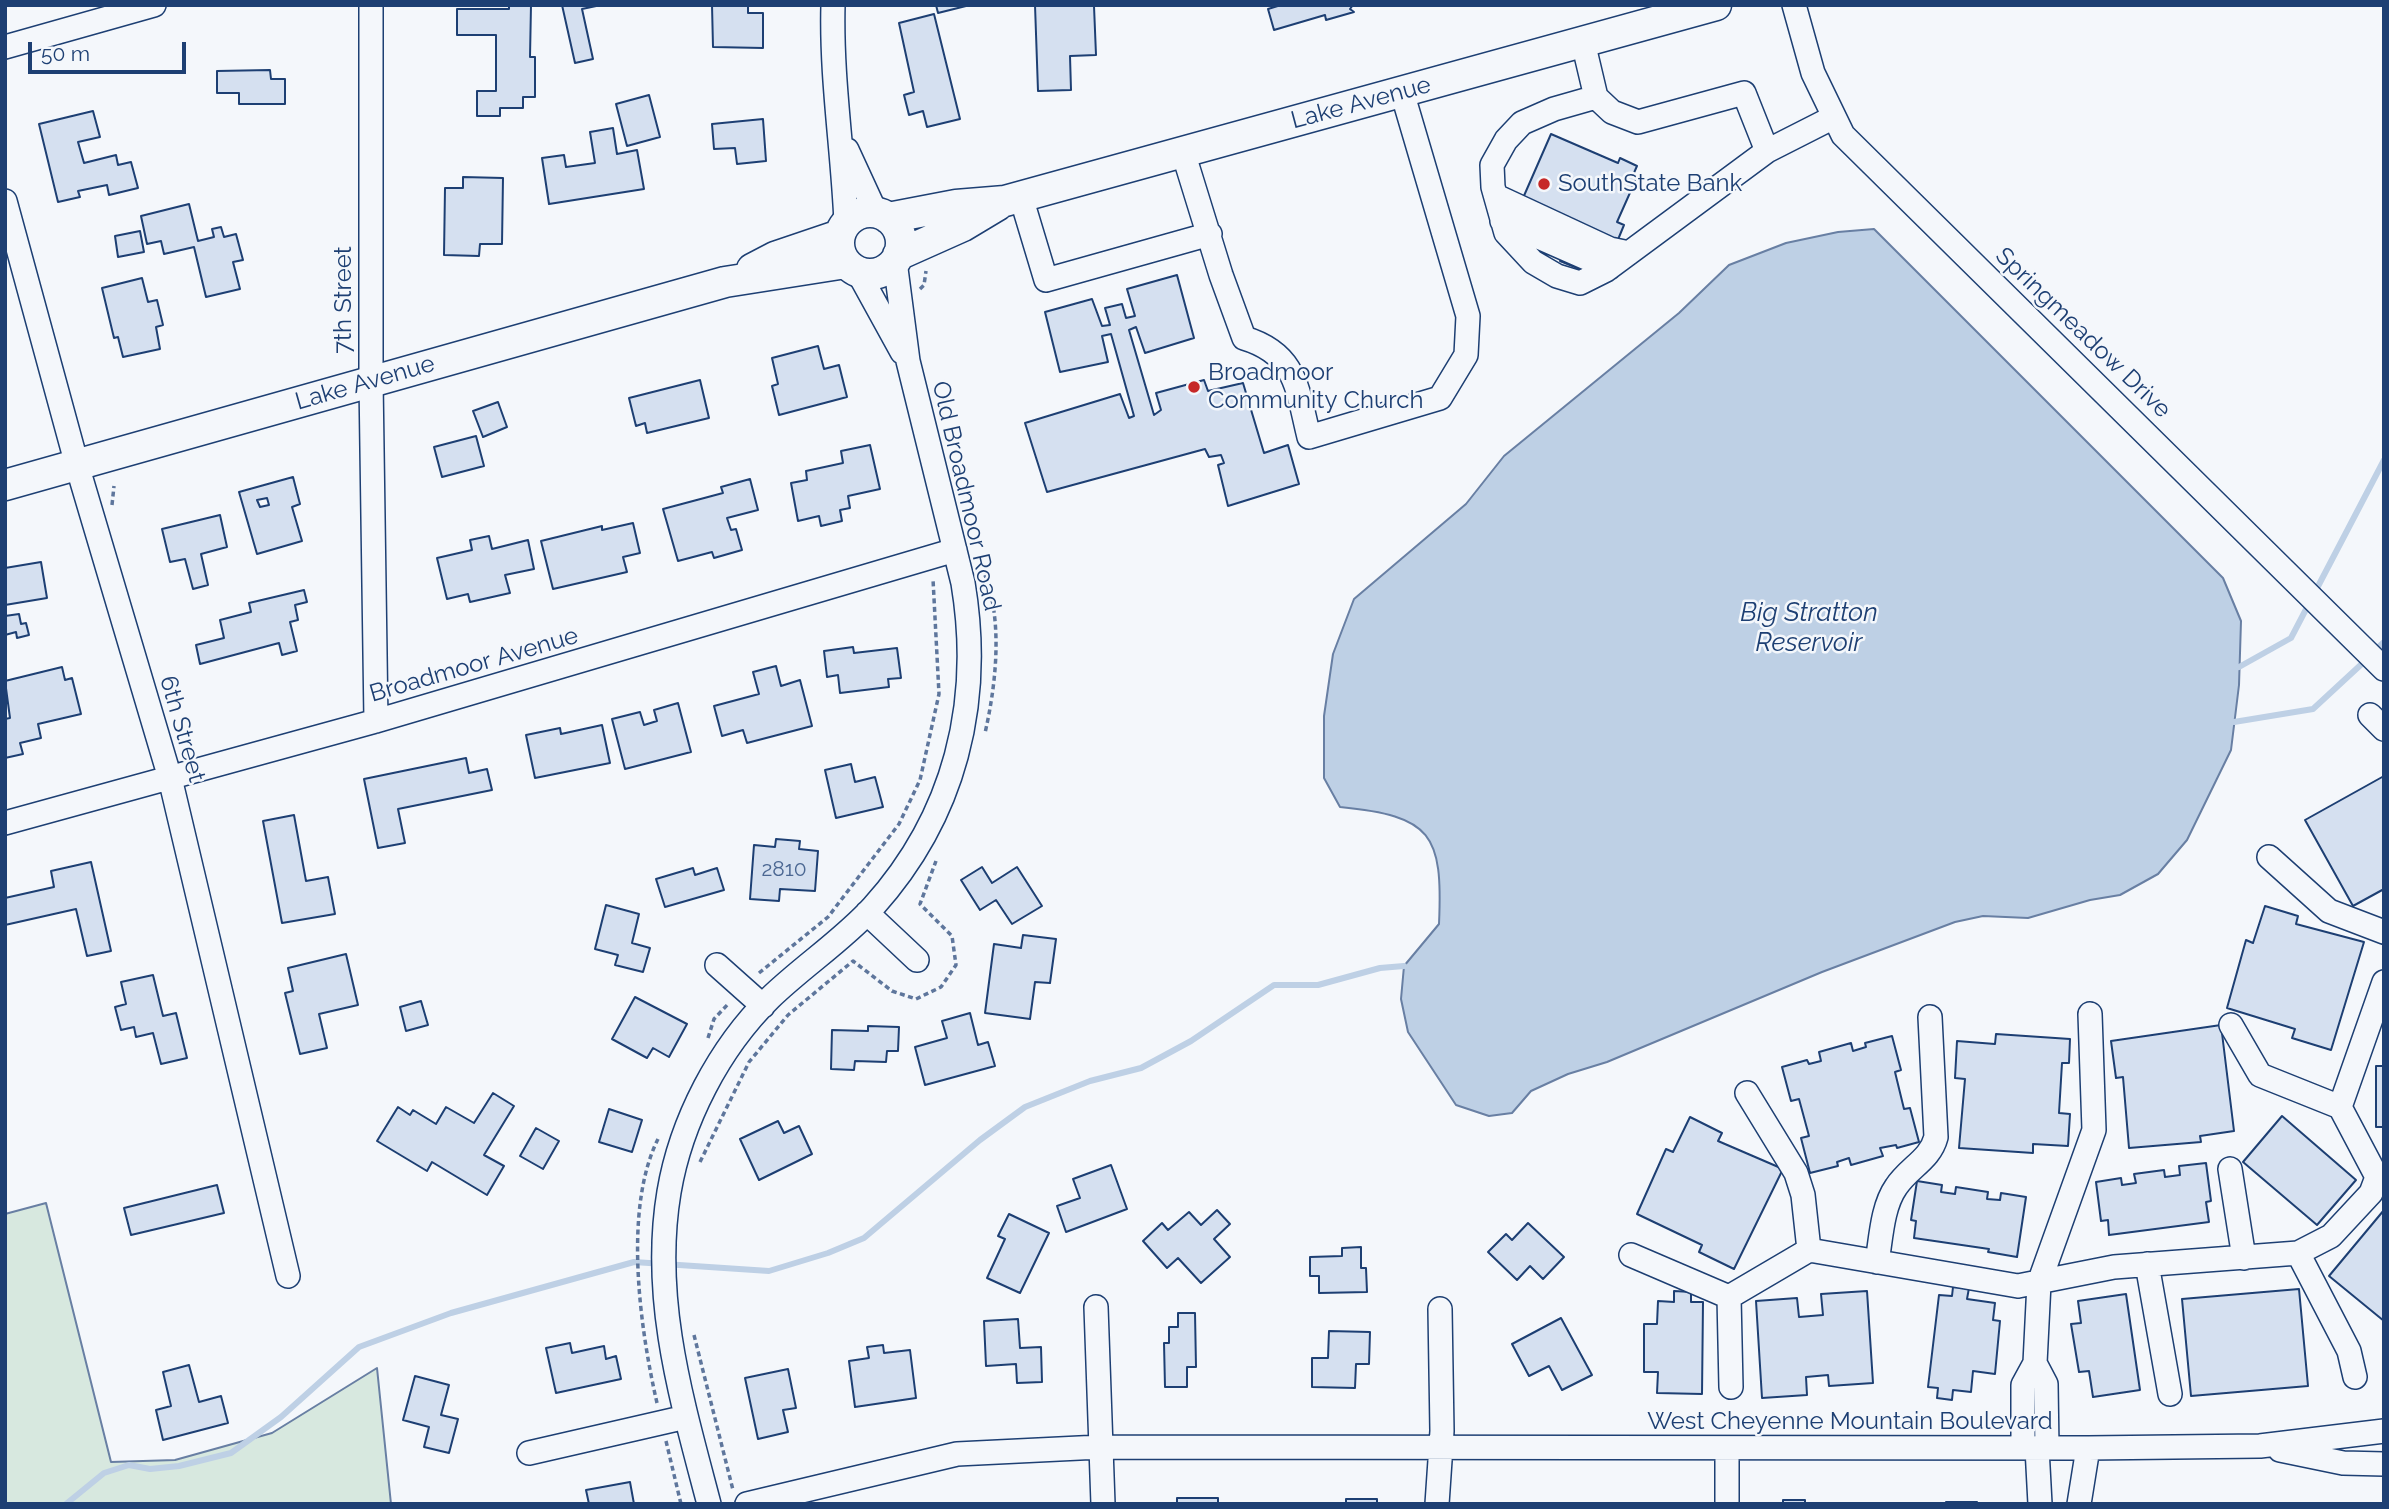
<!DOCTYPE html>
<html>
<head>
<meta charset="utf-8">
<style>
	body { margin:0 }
	#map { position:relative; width:2389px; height:1509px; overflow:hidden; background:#f4f7fb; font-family:Raleway,sans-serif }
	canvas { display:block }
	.frame { position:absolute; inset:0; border:7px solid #1d3f73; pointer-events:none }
	.scale { position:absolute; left:28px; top:42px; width:158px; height:32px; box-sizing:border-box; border:4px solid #1d3f73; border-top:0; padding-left:9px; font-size:21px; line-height:24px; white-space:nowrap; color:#1d3f73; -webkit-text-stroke:5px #f4f7fb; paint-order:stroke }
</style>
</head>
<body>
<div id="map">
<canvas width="2389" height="1509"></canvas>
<div class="frame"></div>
<div class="scale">50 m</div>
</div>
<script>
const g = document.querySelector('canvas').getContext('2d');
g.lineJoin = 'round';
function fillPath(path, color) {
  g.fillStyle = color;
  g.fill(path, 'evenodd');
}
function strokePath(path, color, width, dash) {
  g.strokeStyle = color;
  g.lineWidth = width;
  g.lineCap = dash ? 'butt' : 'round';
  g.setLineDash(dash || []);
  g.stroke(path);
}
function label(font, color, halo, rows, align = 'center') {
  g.font = font + ' Raleway,sans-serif';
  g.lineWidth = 5;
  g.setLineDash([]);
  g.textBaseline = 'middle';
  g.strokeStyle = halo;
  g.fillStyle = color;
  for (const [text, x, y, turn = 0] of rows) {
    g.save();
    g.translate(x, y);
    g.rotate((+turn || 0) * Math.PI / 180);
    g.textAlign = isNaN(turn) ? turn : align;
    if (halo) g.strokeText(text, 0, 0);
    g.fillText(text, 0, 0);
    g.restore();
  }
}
const green = new Path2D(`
	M 46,1203 L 111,1462 L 175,1460 L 272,1433 L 377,1368 L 391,1504 L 5,1504 L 5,1214 Z`);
fillPath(green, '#d7e8df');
strokePath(green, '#687fa3', 2);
const water = new Path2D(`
	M 1874,229 L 2223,578 L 2241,621 L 2239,685 L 2231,750 L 2187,840 L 2158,874 L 2120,895 L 2090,900 L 2028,918 L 1983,916 L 1955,922 L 1822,972 L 1607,1062 L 1568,1074 L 1531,1091 L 1512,1113 L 1489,1116 L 1456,1105 L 1408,1032 L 1401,999 L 1404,966 L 1439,924 C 1443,834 1432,816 1340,807 L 1324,778 L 1324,716 L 1333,654 L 1354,599 L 1466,504 L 1504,456 L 1679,313 L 1729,265 L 1786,243 L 1838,232 Z`);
fillPath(water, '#bed0e5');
strokePath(water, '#687fa3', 2);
strokePath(new Path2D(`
	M 2373,652 L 2384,642
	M 2239,667 L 2291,638 L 2384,460
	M 2234,722 L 2313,709 L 2366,660
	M 66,1504 L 104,1473 L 129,1465 L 150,1469 L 179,1466 L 231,1453 L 281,1417 L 359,1347 L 451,1313 L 634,1262 L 769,1271 L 828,1253 L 864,1238 L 980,1140 L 1025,1107 L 1090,1081 L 1141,1068 L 1191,1041 L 1274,985 L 1318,985 L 1380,968 L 1404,966`), '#bed0e5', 6);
const building = new Path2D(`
	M 509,5 L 531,5 L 530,57 L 535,57 L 535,97 L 523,97 L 523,108 L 500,108 L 500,116 L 477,116 L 477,91 L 496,91 L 496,35 L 457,35 L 457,9 L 509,9 Z
	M 562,5 L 601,5 L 582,9 L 593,59 L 575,63 Z
	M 712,5 L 748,5 L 748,13 L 763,13 L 763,48 L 713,47 Z
	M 936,5 L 970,5 L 938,13 Z
	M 1035,5 L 1094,6 L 1096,55 L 1070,56 L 1071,90 L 1038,91 Z
	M 1353,5 L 1350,9 L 1354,12 L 1326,20 L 1325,15 L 1274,30 L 1268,9 L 1281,5 Z
	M 934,14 L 960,119 L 927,127 L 923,111 L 909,115 L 904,95 L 914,92 L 899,23 Z
	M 270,70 L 271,79 L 285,79 L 285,104 L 239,104 L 239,93 L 217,93 L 217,71 Z
	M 649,95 L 660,137 L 627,146 L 616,104 Z
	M 93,111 L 100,137 L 78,142 L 84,163 L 116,155 L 118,165 L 131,162 L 138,188 L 109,195 L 107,185 L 78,191 L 80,197 L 58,202 L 39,124 Z
	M 763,119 L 766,161 L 737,164 L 735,148 L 714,149 L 712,124 Z
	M 613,128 L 617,154 L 637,150 L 644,189 L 549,204 L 542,158 L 564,155 L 566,167 L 595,163 L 590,132 Z
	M 1551,134 L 1618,163 L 1620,158 L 1637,166 L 1633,175 L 1637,177 L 1617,222 L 1624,225 L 1617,242 L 1598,234 L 1582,270 L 1560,261 L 1578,222 L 1523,198 Z
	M 463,177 L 503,178 L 502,244 L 480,244 L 479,256 L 444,255 L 445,188 L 463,188 Z
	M 189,204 L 198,241 L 214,237 L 212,229 L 221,227 L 224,237 L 236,234 L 243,260 L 233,262 L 240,289 L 206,297 L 194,247 L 164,254 L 161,241 L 147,244 L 141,216 Z
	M 140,231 L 144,252 L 118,257 L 115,236 Z
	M 1177,275 L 1194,338 L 1145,353 L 1136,327 L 1129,330 L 1154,415 L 1161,410 L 1156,393 L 1204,380 L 1208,391 L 1243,383 L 1264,453 L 1288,445 L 1299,484 L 1228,506 L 1218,465 L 1224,463 L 1221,455 L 1209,457 L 1205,449 L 1047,492 L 1025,423 L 1120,394 L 1129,418 L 1134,416 L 1111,334 L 1102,336 L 1108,362 L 1060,372 L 1045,312 L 1092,299 L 1102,326 L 1110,325 L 1105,308 L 1122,304 L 1126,318 L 1135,316 L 1127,289 Z
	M 142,278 L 148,302 L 157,300 L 163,325 L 156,327 L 160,349 L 123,357 L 118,337 L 114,338 L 102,288 Z
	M 818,346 L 824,369 L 839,365 L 847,397 L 779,415 L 772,386 L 778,384 L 772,358 Z
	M 700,380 L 709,418 L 647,433 L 645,423 L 636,426 L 629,398 Z
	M 498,402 L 507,427 L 483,437 L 473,411 Z
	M 476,436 L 484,466 L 442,477 L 434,447 Z
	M 870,445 L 880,489 L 848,496 L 850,508 L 840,510 L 842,521 L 821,526 L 819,516 L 798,521 L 791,483 L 807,480 L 806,471 L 843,463 L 841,451 Z
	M 293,477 L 300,504 L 292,507 L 302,541 L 257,554 L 239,492 ZM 267,498 L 269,505 L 260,507 L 257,500 Z
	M 750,479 L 758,510 L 727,518 L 731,530 L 736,529 L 742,550 L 714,558 L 712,552 L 678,561 L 663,509 L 723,493 L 721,487 Z
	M 220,515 L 227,547 L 201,554 L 208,585 L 193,589 L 185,559 L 170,562 L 162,529 Z
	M 633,523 L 640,553 L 623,557 L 627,572 L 553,589 L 541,541 L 602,526 L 602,530 Z
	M 489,536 L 492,549 L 528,540 L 534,569 L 505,575 L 510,593 L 470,602 L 468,594 L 447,599 L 437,558 L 472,550 L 470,540 Z
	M 41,562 L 47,598 L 5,605 L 5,568 Z
	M 304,590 L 307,602 L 295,605 L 298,620 L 290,622 L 297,651 L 282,655 L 279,643 L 200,664 L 196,645 L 224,638 L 220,620 L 251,612 L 249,603 Z
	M 19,614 L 21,624 L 26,623 L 29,635 L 17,638 L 16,632 L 5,635 L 5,616 Z
	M 853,647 L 854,653 L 897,648 L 901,678 L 888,679 L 889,687 L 840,693 L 838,675 L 827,677 L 824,651 Z
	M 776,666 L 781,686 L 800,680 L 812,726 L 747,743 L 743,730 L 722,736 L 714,706 L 759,694 L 753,672 Z
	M 62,667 L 65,680 L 72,678 L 81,714 L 38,724 L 41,738 L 20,743 L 23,754 L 5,758 L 5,719 L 10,718 L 5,681 Z
	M 678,703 L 691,752 L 625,769 L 612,719 L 640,712 L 644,725 L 657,721 L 654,710 Z
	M 602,725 L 610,763 L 535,778 L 526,735 L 560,728 L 561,734 Z
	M 466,758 L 469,773 L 487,769 L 492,790 L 398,809 L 405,843 L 378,848 L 364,779 Z
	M 851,764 L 855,782 L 875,777 L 883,807 L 836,818 L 825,770 Z
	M 2384,776 L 2384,889 L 2353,906 L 2305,820 Z
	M 294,815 L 306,881 L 328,877 L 335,914 L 282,923 L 263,821 Z
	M 776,839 L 800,841 L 799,849 L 818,851 L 815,891 L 780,889 L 779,901 L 750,899 L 754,845 L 775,847 Z
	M 91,862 L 111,951 L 87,956 L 76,909 L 5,925 L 5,898 L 54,887 L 51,871 Z
	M 982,867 L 992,883 L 1017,867 L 1042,906 L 1012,924 L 996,900 L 980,910 L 961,880 Z
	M 693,868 L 695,875 L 717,868 L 724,890 L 665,907 L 656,879 Z
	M 606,905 L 639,914 L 632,943 L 650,948 L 643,972 L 615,965 L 618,955 L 595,949 Z
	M 2265,906 L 2298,916 L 2296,924 L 2364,942 L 2331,1050 L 2292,1038 L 2295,1029 L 2227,1008 L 2246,940 L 2253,943 Z
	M 1023,935 L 1056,939 L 1050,983 L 1035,982 L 1030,1019 L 985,1013 L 994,944 L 1021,948 Z
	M 346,954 L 358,1005 L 319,1014 L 327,1048 L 300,1054 L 285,993 L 293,991 L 288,968 Z
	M 153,975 L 163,1016 L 176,1013 L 187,1058 L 161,1064 L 153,1033 L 136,1037 L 134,1027 L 121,1030 L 115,1007 L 126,1004 L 121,982 Z
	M 635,997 L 687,1024 L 669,1057 L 653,1048 L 647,1058 L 612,1039 Z
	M 421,1001 L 428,1025 L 406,1031 L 400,1007 Z
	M 970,1013 L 978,1045 L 988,1042 L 995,1066 L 925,1085 L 915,1047 L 947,1038 L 942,1021 Z
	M 2221,1025 L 2234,1131 L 2200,1136 L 2201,1142 L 2129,1148 L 2123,1077 L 2116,1078 L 2111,1041 Z
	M 868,1026 L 899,1027 L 898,1051 L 887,1051 L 886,1062 L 855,1061 L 854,1070 L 831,1069 L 832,1030 L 868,1031 Z
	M 1996,1034 L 2070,1039 L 2069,1063 L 2062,1063 L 2059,1113 L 2070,1114 L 2068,1146 L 2033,1144 L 2033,1153 L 1959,1148 L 1965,1079 L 1955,1078 L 1957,1041 L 1995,1044 Z
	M 1892,1036 L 1901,1070 L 1895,1072 L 1904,1109 L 1910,1108 L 1919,1142 L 1897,1148 L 1896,1145 L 1880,1148 L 1883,1156 L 1851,1165 L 1849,1158 L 1837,1162 L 1838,1166 L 1810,1173 L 1801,1138 L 1809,1136 L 1799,1099 L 1791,1101 L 1782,1067 L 1807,1060 L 1809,1064 L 1821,1061 L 1819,1052 L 1851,1043 L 1853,1051 L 1866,1047 L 1865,1043 Z
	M 2376,1066 L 2384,1066 L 2384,1127 L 2376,1127 Z
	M 493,1093 L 514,1106 L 484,1155 L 504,1166 L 487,1195 L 432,1162 L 427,1171 L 377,1141 L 398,1107 L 410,1115 L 413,1110 L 436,1124 L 446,1107 L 474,1123 Z
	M 609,1109 L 642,1120 L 632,1152 L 599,1142 Z
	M 2282,1116 L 2356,1180 L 2317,1225 L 2243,1162 Z
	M 1690,1117 L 1722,1133 L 1718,1141 L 1783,1169 L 1734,1269 L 1699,1252 L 1702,1245 L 1637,1214 L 1666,1149 L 1673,1152 Z
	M 778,1121 L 784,1133 L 799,1126 L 812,1154 L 759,1180 L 740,1139 Z
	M 536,1128 L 559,1141 L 543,1169 L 520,1156 Z
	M 2206,1163 L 2211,1201 L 2206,1202 L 2209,1222 L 2109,1235 L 2108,1220 L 2101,1221 L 2096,1182 L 2121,1178 L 2122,1185 L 2136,1183 L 2134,1174 L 2164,1170 L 2165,1177 L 2180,1175 L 2179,1166 Z
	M 1111,1165 L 1127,1209 L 1066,1232 L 1057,1206 L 1080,1198 L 1073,1179 Z
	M 1917,1181 L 1942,1185 L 1941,1192 L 1955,1194 L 1956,1187 L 1988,1192 L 1987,1199 L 2000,1200 L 2001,1193 L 2026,1197 L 2017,1257 L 1988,1252 L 1989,1249 L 1914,1238 L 1916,1221 L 1911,1220 Z
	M 217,1185 L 224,1213 L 131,1235 L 124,1208 Z
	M 1217,1210 L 1230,1224 L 1214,1239 L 1230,1257 L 1201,1283 L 1178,1258 L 1167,1268 L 1143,1241 L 1162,1223 L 1168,1230 L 1189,1212 L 1201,1225 Z
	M 2384,1210 L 2384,1321 L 2329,1276 Z
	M 1009,1214 L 1049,1233 L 1020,1293 L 987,1278 L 1005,1239 L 998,1236 Z
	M 1528,1223 L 1564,1257 L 1543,1279 L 1530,1266 L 1517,1280 L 1488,1252 L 1506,1234 L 1512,1240 Z
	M 1361,1247 L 1361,1268 L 1366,1268 L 1367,1292 L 1319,1293 L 1319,1276 L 1310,1276 L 1310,1257 L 1342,1256 L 1342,1248 Z
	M 1953,1287 L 1969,1288 L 1967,1299 L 1995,1303 L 1993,1320 L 2000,1321 L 1995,1374 L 1973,1371 L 1971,1392 L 1953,1390 L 1952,1400 L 1937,1398 L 1938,1388 L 1928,1387 L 1939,1295 L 1952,1296 Z
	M 2299,1289 L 2308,1386 L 2191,1396 L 2182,1299 Z
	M 1674,1291 L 1691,1292 L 1691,1302 L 1703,1302 L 1702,1394 L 1657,1393 L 1658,1372 L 1644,1372 L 1644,1324 L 1657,1324 L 1658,1301 L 1674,1302 Z
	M 1867,1291 L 1873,1383 L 1829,1386 L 1828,1375 L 1806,1377 L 1807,1395 L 1762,1398 L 1756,1301 L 1797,1298 L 1799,1317 L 1823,1315 L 1821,1294 Z
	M 2126,1294 L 2140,1390 L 2093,1397 L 2089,1371 L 2079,1372 L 2071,1324 L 2081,1323 L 2078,1301 Z
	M 1178,1313 L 1195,1313 L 1196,1367 L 1187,1367 L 1187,1387 L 1165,1387 L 1164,1343 L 1169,1343 L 1169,1327 L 1178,1327 Z
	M 1561,1318 L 1592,1375 L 1562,1390 L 1549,1366 L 1529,1376 L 1512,1344 Z
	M 1018,1319 L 1020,1348 L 1041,1347 L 1042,1382 L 1017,1383 L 1016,1364 L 986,1366 L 984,1321 Z
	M 1329,1331 L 1370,1332 L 1369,1364 L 1356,1364 L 1355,1388 L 1312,1387 L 1312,1358 L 1328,1358 Z
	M 570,1343 L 572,1353 L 604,1346 L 606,1359 L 616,1356 L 621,1379 L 556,1393 L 546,1348 Z
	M 883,1345 L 884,1353 L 910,1350 L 916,1398 L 855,1407 L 849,1361 L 869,1358 L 867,1347 Z
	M 189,1365 L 199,1402 L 221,1396 L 228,1423 L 163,1440 L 156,1410 L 171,1406 L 163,1372 Z
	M 788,1369 L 796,1408 L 783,1410 L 788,1432 L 758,1439 L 745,1378 Z
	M 415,1376 L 449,1385 L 441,1415 L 458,1419 L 449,1453 L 424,1447 L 429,1427 L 403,1420 Z
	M 630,1482 L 634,1504 L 589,1504 L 586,1490 Z
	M 1177,1498 L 1218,1498 L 1218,1504 L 1177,1504 Z
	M 1346,1499 L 1377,1499 L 1377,1504 L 1346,1504 Z
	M 1783,1500 L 1805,1500 L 1805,1504 L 1783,1504 Z
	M 1946,1502 L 1977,1502 L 1977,1504 L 1946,1504 Z`);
fillPath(building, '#d5e0f0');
strokePath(building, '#1d3f73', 2);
const minor = new Path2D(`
	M 371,5 L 371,381 L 376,721
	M 833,5 C 831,79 843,150 846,223
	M 1794,5 L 1813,73 L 1843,135 L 2384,669
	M 1583,42 L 1596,97 L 1612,112 L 1638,122 L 1744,93 L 1767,151
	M 5,47 L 154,5
	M 1596,97 L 1554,109 L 1522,123 L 1506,140 L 1492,165 L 1493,187 L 1506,233 L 1533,262 L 1557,276 L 1580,283 L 1606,270 L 1767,151 L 1832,118
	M 847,150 L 876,213
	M 1183,152 L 1221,275 L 1244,338 C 1297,354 1297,389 1309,437 L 1440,398 L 1466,355 L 1468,316 L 1402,92
	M 1496,196 L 1610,249 L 1629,253
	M 1021,197 L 1046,280 L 1210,234
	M 5,201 L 77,465 L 170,778 L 288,1276
	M 1502,221 L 1609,268
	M 858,272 L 902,352
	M 2370,715 L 2384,729
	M 5,823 L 376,721 L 955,550
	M 2269,857 L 2329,911 L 2384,932
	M 867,913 L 917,960
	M 717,965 L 763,1006
	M 2231,1025 L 2260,1075 L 2340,1107
	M 1747,1093 L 1796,1173 L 1803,1195 L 1809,1250
	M 2230,1169 L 2244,1258
	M 2298,1253 L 2349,1351 L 2355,1377
	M 1631,1255 L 1729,1297
	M 1877,1262 C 1881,1239 1882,1207 1896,1187 C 1909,1167 1930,1160 1936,1137 L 1930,1017
	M 2147,1264 L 2170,1394
	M 1096,1307 L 1103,1504
	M 2035,1363 L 2046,1384 L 2047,1448
	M 1731,1387 L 1729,1297 L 1809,1250 L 2018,1286 L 2114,1267 L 2298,1253 L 2331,1236 L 2371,1193 L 2377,1177 L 2340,1107 L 2384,982
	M 2023,1448 L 2023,1385 L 2035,1363 L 2039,1283 L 2094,1130 L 2090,1014
	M 2037,1448 L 2040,1504
	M 2280,1450 L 2343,1463 L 2384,1464
	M 529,1453 L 686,1417
	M 709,1504 C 682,1401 651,1299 669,1192 C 681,1121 719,1048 770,998 C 803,966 842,941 873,907 C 955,816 983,703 963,583 L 908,361 L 895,261
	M 747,1504 L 957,1454 L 1100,1447 L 2088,1448 L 2260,1446 L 2384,1431
	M 1437,1504 L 1442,1431 L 1440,1309
	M 1727,1504 L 1727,1448
	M 2079,1504 L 2088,1448`);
const major = new Path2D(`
	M839 243a31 31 0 1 1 62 0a31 31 0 1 1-62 0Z
	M 888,218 L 956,205 L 1005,201 L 1716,5
	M 898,255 L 963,226 L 998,205
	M 752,269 L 775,257 L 840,235
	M 5,485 L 725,282 L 846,263`);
strokePath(minor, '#1d3f73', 26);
strokePath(major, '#1d3f73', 33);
strokePath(new Path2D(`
	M 920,289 L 924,285 L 926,271
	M 112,505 L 114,486
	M 985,575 C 1003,622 996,685 985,733
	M 759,973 L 828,917 L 899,824 L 920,780 L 939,694 L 933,579
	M 708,1038 L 714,1019 L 729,1003
	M 700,1162 L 749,1062 L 788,1015 L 853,961 L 892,991 L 916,999 L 941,987 L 956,965 L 952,936 L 920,904 L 936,861
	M 694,1335 L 733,1490
	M 657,1403 C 640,1329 623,1209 658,1139
	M 666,1441 L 681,1504`), '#5e769c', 3.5, [5, 3.5]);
strokePath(minor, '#f4f7fb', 23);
strokePath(major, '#f4f7fb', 30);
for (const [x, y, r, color] of [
	[1544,184,7,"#c62828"],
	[1194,387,7,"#c62828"]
]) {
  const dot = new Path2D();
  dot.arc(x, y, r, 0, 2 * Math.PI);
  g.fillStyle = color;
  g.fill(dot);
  strokePath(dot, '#f4f7fb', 2.5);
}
label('21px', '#4b6792', null, [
	["2810",784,870]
]);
label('24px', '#1d3f73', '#f4f7fb', [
	["Lake Avenue",1361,103,-15],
	["7th Street",344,300,-90],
	["Springmeadow Drive",2083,333,44],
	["Lake Avenue",365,383,-16],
	["Old Broadmoor Road",966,496,77],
	["Broadmoor Avenue",474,665,-16],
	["6th Street",182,729,74],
	["West Cheyenne Mountain Boulevard",1850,1422]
]);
label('24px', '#1d3f73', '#f4f7fb', [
	["SouthState Bank",1558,184],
	["Broadmoor",1208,373],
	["Community Church",1208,401]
], 'left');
label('italic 26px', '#1d3f73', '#f4f7fb', [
	["Big Stratton",1809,613],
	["Reservoir",1809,643]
]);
</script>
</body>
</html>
